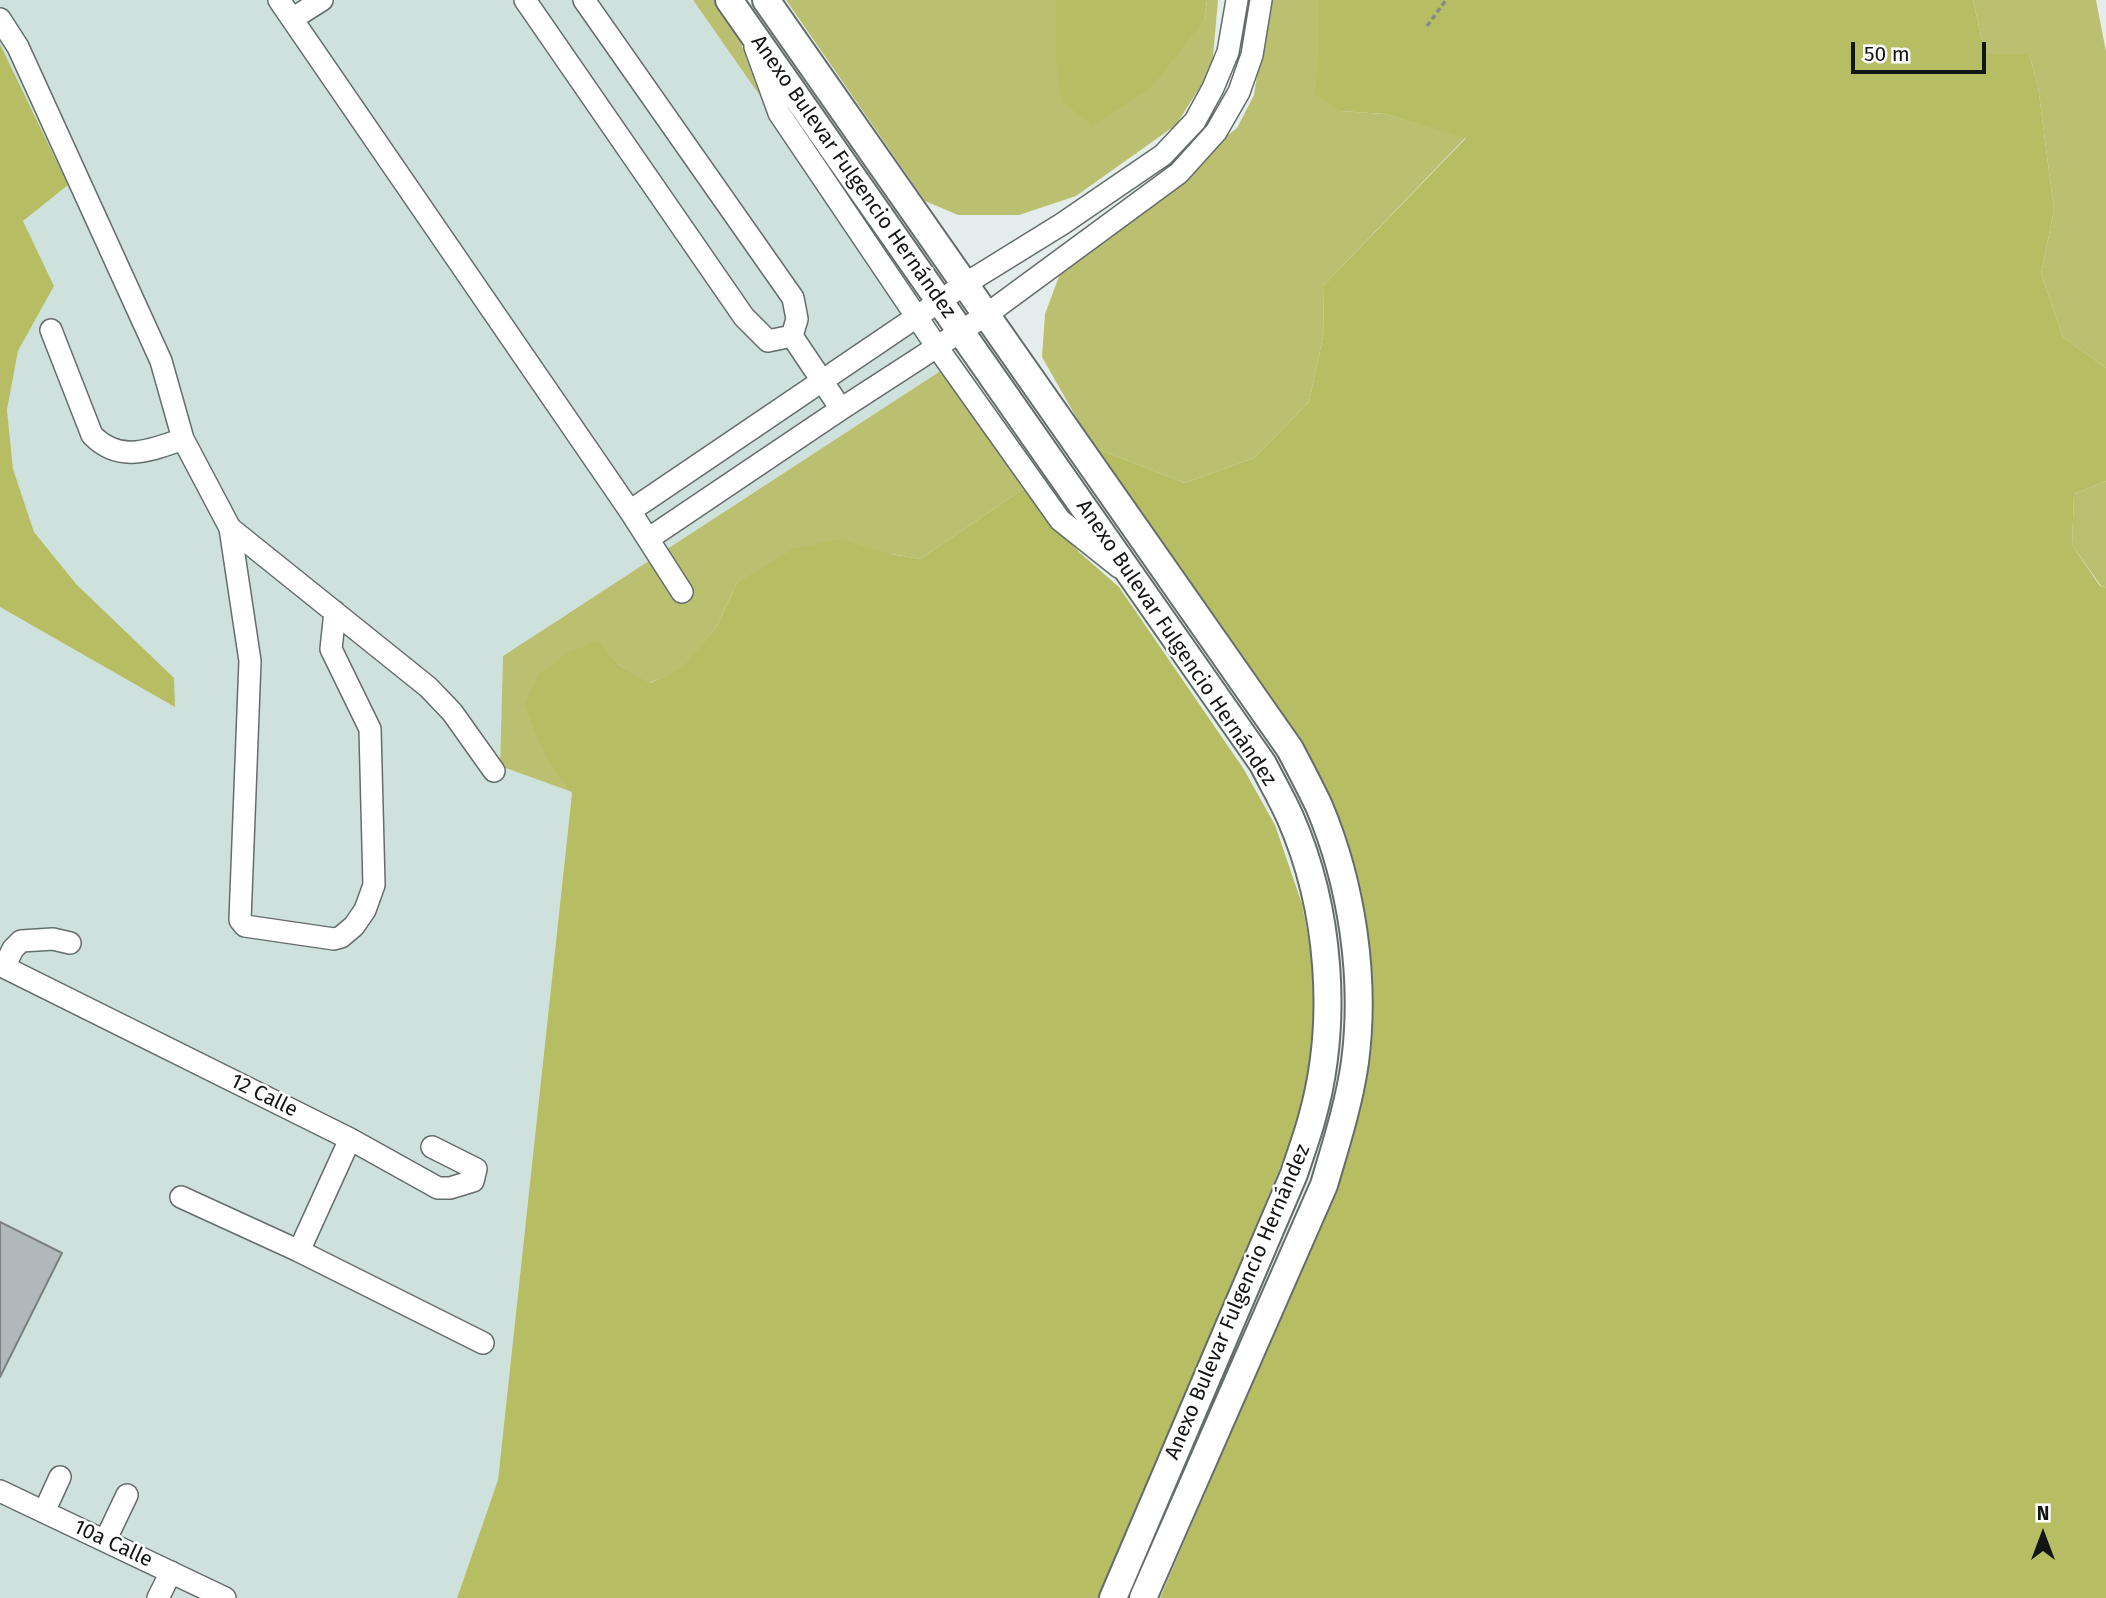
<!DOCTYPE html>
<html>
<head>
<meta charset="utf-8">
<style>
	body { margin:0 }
	#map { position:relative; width:2106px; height:1598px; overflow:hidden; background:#e4edeb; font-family:"Fira Sans",sans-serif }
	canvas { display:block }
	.north { position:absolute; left:2008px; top:1500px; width:70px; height:70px; -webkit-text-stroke:5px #fff; paint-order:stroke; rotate:0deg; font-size:19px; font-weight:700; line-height:28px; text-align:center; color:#121514 }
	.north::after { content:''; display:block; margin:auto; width:24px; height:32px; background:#121514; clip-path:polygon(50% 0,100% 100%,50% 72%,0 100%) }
	.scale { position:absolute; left:1851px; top:42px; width:135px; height:32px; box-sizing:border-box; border:4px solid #121514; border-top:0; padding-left:9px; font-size:21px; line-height:24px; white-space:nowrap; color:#121514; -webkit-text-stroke:5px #fff; paint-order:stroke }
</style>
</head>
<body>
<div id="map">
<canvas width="2106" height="1598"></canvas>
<div class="north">N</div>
<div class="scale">50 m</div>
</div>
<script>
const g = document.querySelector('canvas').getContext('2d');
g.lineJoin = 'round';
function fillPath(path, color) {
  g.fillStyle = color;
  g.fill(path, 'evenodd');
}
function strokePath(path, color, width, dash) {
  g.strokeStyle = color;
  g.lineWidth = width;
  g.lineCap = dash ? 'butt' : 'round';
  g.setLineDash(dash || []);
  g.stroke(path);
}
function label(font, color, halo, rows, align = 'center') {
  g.font = font + ' "Fira Sans",sans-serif';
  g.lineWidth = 5;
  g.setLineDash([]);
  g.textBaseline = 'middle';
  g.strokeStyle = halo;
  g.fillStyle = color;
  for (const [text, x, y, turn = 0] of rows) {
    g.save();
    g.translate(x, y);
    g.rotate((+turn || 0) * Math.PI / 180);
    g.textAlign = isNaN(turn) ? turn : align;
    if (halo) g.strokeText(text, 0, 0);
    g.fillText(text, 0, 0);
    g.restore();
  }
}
fillPath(new Path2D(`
	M 0,0 L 693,0 L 948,366 L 503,656 L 500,766 L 572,792 L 498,1480 L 457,1598 L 0,1598 L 0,607 L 175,706 L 34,532 L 13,469 L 7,410 L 18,351 L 54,286 L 23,221 L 68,185 L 0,44 Z`), '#cfe1dd');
fillPath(new Path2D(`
	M 693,0 L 718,0 L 733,21 L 760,96 Z
	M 786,0 L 1056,0 L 1056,63 L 1204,20 L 1207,0 L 1218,0 L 1212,68 L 1176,125 L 1076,196 L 1019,215 L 958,215 L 925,201 Z
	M 1269,0 L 1319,0 L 1319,44 L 1341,111 L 1385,114 L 1466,137 L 1323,286 L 1324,332 L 1309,402 L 1254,458 L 1185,483 L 1093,447 L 1042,357 L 1045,314 L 1064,263 L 1237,128 L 1254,95 Z
	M 1973,0 L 2096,0 L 2106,52 L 2106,368 L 2063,337 L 2041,274 L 2054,210 L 2038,86 L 2029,54 L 1985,54 Z
	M 948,366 L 1023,489 L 920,559 L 891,554 L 737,583 L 717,626 L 682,669 L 649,683 L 619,665 L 598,642 L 572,792 L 500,766 L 503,656 Z
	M 2106,481 L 2106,588 L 2101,586 L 2072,545 L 2074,494 Z`), '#bbc071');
fillPath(new Path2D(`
	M 1056,0 L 1207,0 L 1204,20 L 1151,88 L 1093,125 L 1062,102 L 1056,63 Z
	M 1319,0 L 1973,0 L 1985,54 L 2029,54 L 2038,86 L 2054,210 L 2041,274 L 2063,337 L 2106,368 L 2106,481 L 2074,494 L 2072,545 L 2100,586 L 2106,588 L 2106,1598 L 1160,1598 L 1273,1335 L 1368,997 L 1358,884 L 1304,755 L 1093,447 L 1185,483 L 1254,458 L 1309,402 L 1324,332 L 1323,286 L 1466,138 L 1385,114 L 1341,111 L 1315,94 L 1319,44 Z
	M 0,44 L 68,185 L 23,221 L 54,286 L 18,351 L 7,410 L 13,469 L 34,532 L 77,585 L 174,678 L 175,707 L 0,607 Z
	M 1023,489 L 1079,552 L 1119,587 L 1243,768 L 1275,825 L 1302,904 L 1317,982 L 1313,1067 L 1288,1149 L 1099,1598 L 457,1598 L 498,1480 L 572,793 L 548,761 L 524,705 L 539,674 L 567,653 L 598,641 L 619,665 L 650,683 L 682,668 L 717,626 L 737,583 L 793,549 L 839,539 L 891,554 L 920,559 Z`), '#b7bd62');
const building = new Path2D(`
	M 0,1222 L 62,1253 L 0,1377 Z`);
fillPath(building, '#afb8ba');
strokePath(building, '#7a8183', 2);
const minor = new Path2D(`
	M 279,0 L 630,511 L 682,592
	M 525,0 L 744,317 L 768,341 L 792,336
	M 584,0 L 793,298 L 797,319 L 792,336 L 841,409
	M 0,19 L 18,47 L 161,361 L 183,439 L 230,528 L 428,687 L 452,712 L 494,771
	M 292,19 L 322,0
	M 755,47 L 779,113 L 937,347 L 1060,520 L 1119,567
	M 51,330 L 92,435 C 120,464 151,450 183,439
	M 630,511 L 965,284 L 1062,224 L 1163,155 L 1195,121 L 1213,88 L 1228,52 L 1237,0
	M 230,528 L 250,661 L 240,920 L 245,926 L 334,939 L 341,937 L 354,926 L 365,910 L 374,885 L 370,729 L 331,649 L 335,612
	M 648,539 L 841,409 L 986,315 L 1179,173 L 1216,132 L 1239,92 L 1252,55 L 1261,0
	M 0,965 L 350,1139 L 438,1188 L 450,1188 L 473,1181 L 476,1169 L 432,1147
	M 4,967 L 13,949 L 21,941 L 53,939 L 70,943
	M 181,1197 L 299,1251 L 350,1139
	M 299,1251 L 483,1343
	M 0,1491 L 225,1598
	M 44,1512 L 60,1477
	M 105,1541 L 127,1495
	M 158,1598 L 171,1572`);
const major = new Path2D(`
	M 729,0 L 1263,764 C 1272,782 1282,799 1290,817 C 1330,908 1339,1022 1312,1118 C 1307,1137 1300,1155 1294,1174 L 1113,1598
	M 766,0 L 1290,749 C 1300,768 1310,787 1319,806 C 1352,884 1366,978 1355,1062 C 1349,1104 1336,1144 1324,1185 L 1143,1598`);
strokePath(minor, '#656d6b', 24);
strokePath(major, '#656d6b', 30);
strokePath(new Path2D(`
	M 1427,26 L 1446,0`), '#848a89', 3.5, [5, 3.5]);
strokePath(minor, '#fff', 21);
strokePath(major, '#fff', 26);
label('21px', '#121514', '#fff', [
	["Anexo Bulevar Fulgencio Hernández",853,177,55],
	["Anexo Bulevar Fulgencio Hernández",1176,643,56],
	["12 Calle",264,1096,26],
	["Anexo Bulevar Fulgencio Hernández",1238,1302,-67],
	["10a Calle",113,1544,25]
]);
</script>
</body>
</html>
